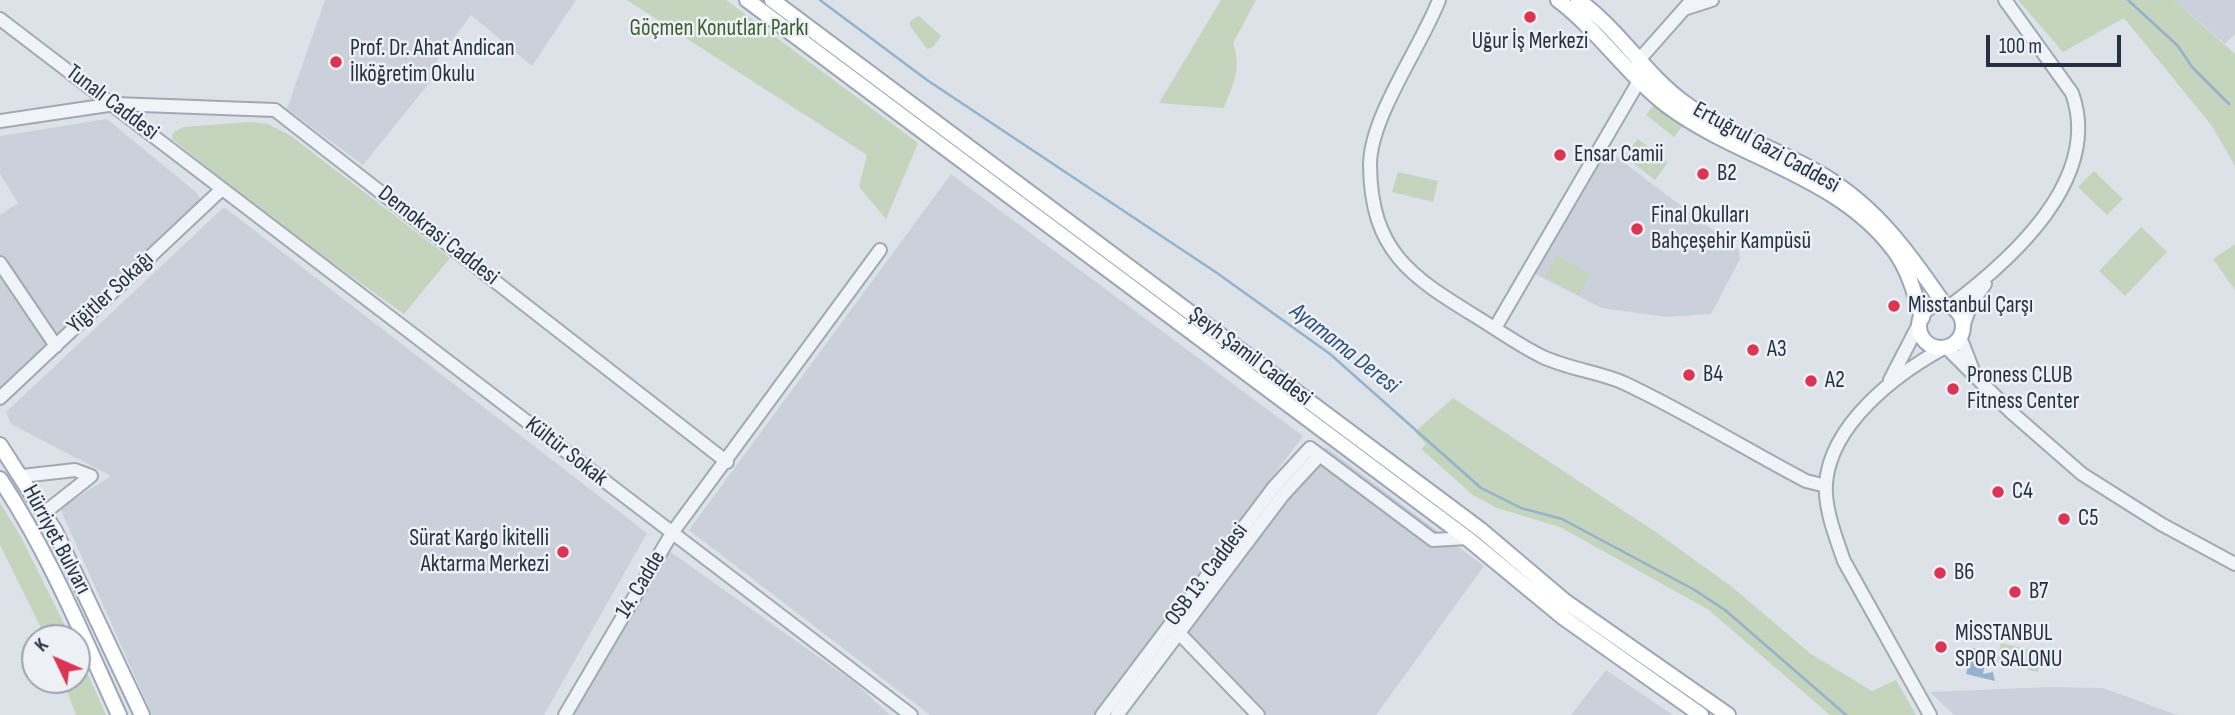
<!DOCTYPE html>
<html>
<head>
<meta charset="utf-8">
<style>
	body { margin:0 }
	#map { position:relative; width:2235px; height:715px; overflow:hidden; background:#dde2e9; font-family:"Sofia Sans Condensed",sans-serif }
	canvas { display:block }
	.north { position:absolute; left:21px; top:624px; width:70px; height:70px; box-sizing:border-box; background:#edf1f6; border:2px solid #9da4ae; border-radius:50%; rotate:314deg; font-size:19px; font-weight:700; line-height:28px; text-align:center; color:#253041 }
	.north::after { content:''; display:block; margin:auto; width:24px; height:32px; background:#dc3453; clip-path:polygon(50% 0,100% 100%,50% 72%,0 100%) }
	.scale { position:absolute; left:1986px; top:35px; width:135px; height:32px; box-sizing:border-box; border:4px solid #253041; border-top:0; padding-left:9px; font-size:21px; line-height:24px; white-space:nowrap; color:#253041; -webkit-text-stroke:5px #edf1f6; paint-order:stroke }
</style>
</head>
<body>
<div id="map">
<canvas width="2235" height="715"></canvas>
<div class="north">K</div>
<div class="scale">100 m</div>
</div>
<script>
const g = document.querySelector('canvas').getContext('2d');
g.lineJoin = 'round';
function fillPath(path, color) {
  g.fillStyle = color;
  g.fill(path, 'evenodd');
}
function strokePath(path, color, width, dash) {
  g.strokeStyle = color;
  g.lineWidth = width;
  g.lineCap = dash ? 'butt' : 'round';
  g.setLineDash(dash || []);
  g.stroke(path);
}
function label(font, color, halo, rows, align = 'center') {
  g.font = font + ' "Sofia Sans Condensed",sans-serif';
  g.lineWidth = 5;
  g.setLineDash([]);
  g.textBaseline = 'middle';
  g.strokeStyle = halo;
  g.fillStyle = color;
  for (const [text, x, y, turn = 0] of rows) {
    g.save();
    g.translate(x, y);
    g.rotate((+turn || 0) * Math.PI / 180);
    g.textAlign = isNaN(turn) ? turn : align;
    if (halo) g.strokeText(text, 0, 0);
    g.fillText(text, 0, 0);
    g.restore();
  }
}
fillPath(new Path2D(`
	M 325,0 L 576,0 L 532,66 L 471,15 L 436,62 L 439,71 L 363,165 L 287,109 Z
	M 2174,0 L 2235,0 L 2235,34 L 2225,44 Z
	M 107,119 L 197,193 L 201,200 L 0,392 L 0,215 L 18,203 L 0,174 L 0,136 Z
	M 1605,148 L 1739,250 L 1740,259 L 1711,314 L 1667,317 L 1602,308 L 1535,274 Z
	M 951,174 L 1303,436 L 1094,715 L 930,715 L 689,530 Z
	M 224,207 L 647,533 L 544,715 L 152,715 L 60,508 L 111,476 L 11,424 L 6,412 Z
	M 1326,447 L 1484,566 L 1376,715 L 1265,715 L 1181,630 Z
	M 665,548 L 854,682 L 890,715 L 569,715 Z
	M 1606,670 L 1673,715 L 1571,715 Z
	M 2050,687 L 2103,688 L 2177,715 L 1954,715 L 1930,692 Z`), '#cbd1db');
fillPath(new Path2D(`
	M 627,0 L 726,0 L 918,143 L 886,219 L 859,187 L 867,155 Z
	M 1221,0 L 1256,0 L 1233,43 C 1242,68 1233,84 1224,108 L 1159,103 Z
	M 2018,0 L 2174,0 L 2235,54 L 2235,166 L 2212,126 L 2124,18 L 2063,52 Z
	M 919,16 L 941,36 L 933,47 L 927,49 L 910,26 L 910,21 Z
	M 1656,102 L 1684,124 L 1674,137 L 1646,115 Z
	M 250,122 L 268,124 L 291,136 L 450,258 L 404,314 L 282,227 L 172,139 L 173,133 L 183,127 Z
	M 1638,139 L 1668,162 L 1655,180 L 1624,156 Z
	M 2094,171 L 2123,199 L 2107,215 L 2078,187 Z
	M 1398,172 L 1438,181 L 1433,202 L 1392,192 Z
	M 2141,227 L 2167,252 L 2125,296 L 2099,271 Z
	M 2235,244 L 2235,290 L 2213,259 Z
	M 1557,255 L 1590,274 L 1578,295 L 1545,276 Z
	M 1453,398 L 1660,535 L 1732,587 L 1811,654 L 1872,691 L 1896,680 L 1916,715 L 1830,715 L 1709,610 L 1560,527 L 1497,508 L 1473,495 L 1421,449 L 1426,444 L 1415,432 Z
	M 0,503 L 21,537 L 71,638 L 46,638 L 0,545 Z
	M 2001,643 L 2043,653 L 2038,672 L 1997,662 Z
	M 77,650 L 78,652 L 106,715 L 76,715 L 63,680 L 77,680 Z`), '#c4d4bd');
fillPath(new Path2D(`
	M 1972,648 L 1987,651 L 1983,674 L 1993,672 L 1995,681 L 1966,674 Z`), '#94b2cd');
strokePath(new Path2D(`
	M 820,0 L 927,80 L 1217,273 L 1330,354 L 1481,488 L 1521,508 L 1562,519 L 1693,589 L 1725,610 L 1846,715
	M 2128,0 L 2178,46 L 2192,67 L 2229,104`), '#94b2cd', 2.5);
const minor = new Path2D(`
	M 1439,0 C 1421,47 1370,117 1370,165 C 1371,251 1410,276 1475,316 C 1498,330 1520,346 1543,357 C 1569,369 1599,372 1624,383 C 1686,412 1745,449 1806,481 L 1826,486
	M 1687,8 L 1712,0
	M 0,19 L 911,715
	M 0,121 L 115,104 L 275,110 L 727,462
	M 0,263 L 56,346
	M 1950,306 C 2011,260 2103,179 2072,93 L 2005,0
	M 1963,327 L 1971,304 L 1985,284
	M 1495,328 L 1639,81 L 1638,61 L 1692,0
	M 1960,337 L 1974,373
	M 1947,348 L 2011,412 L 2082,474 L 2161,524 L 2235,564
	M 1890,380 L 1919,324
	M 0,398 L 222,189
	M 22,476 L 75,470 L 91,476
	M 44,513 L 91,476
	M 1176,630 L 1258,715
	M 565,715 L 672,533 L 880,250
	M 1102,715 L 1274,487 L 1310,448 L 1433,540 L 1467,538
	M 1117,715 L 1283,495 L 1319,456
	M 1930,715 L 1844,561 C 1836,538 1824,508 1826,483 C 1831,424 1895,375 1942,349`);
const major = new Path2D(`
	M 747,0 L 1467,538 L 1564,618 L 1701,715
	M 772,0 L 1481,530 L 1566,602 L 1728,715
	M 1558,0 C 1599,31 1628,76 1669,107 C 1740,159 1838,176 1893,249 C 1908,268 1915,294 1922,318
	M 1578,0 C 1619,29 1645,75 1686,104 C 1728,135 1779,149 1824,176 C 1877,208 1909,253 1944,304
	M1919 326a22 22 0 1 1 44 0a22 22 0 1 1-44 0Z
	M 0,445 L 55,531 L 142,715
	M 0,479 C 49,553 82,634 119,715`);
strokePath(minor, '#a2a9b3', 16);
strokePath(major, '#9ba7b6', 18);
strokePath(minor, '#f0f3f7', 12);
strokePath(major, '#fff', 14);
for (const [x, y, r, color] of [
	[1530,17,7,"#dc3453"],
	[336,62,7,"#dc3453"],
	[1560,155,7,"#dc3453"],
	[1703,174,7,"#dc3453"],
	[1637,229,7,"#dc3453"],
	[1894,306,7,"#dc3453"],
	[1753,350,7,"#dc3453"],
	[1689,375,7,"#dc3453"],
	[1811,381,7,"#dc3453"],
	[1953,389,7,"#dc3453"],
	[1998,492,7,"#dc3453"],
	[2064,519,7,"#dc3453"],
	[563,552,7,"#dc3453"],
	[1940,573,7,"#dc3453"],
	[2015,592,7,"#dc3453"],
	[1941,647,7,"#dc3453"]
]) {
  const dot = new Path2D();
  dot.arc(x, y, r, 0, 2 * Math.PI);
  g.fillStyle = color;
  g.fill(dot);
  strokePath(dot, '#edf1f6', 2.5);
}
label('23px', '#3b5e31', '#edf1f6', [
	["Göçmen Konutları Parkı",719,29]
]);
label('23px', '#253041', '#edf1f6', [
	["Uğur İş Merkezi",1530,42,"center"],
	["Prof. Dr. Ahat Andican",350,49],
	["İlköğretim Okulu",350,75],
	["Ensar Camii",1574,155],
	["B2",1717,174],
	["Final Okulları",1651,216],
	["Bahçeşehir Kampüsü",1651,242],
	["Misstanbul Çarşı",1908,306],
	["A3",1767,350],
	["B4",1703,375],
	["Proness CLUB",1967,376],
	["Fitness Center",1967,402],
	["A2",1825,381],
	["C4",2012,492],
	["C5",2078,519],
	["Sürat Kargo İkitelli",549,539,"right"],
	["Aktarma Merkezi",549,565,"right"],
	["B6",1954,573],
	["B7",2029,592],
	["MİSSTANBUL",1955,634],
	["SPOR SALONU",1955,660]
], 'left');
label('23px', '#253041', '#edf1f6', [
	["Tunalı Caddesi",112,103,37],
	["Ertuğrul Gazi Caddesi",1766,148,29],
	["Demokrasi Caddesi",438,236,38],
	["Yiğitler Sokağı",111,293,-43],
	["Şeyh Şamil Caddesi",1250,357,37],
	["Kültür Sokak",566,452,38],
	["Hürriyet Bulvarı",56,540,62],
	["OSB 13. Caddesi",1207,575,-53],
	["14. Cadde",641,585,-59]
]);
label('italic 24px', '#2b5179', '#edf1f6', [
	["Ayamama Deresi",1344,349,38]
]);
</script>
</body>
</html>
